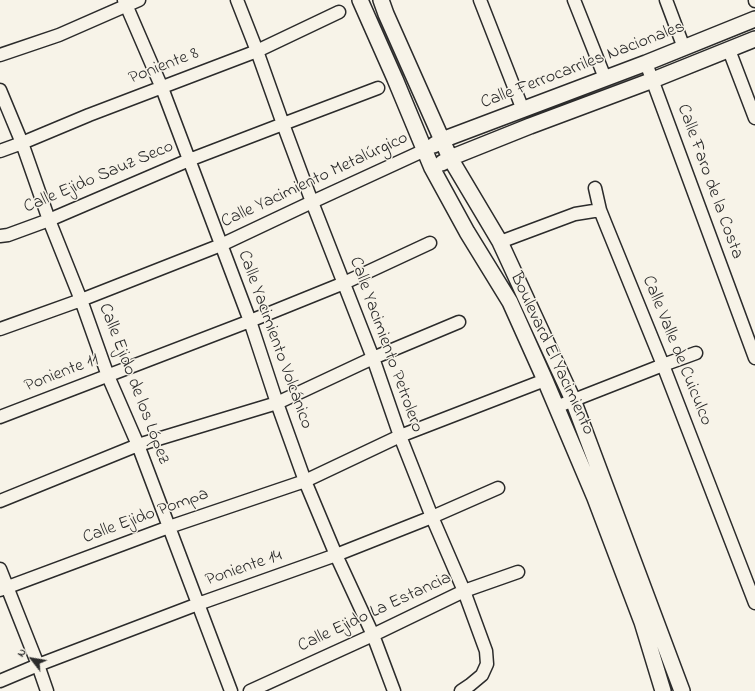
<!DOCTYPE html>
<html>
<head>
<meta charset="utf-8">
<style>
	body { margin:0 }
	#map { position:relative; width:755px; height:691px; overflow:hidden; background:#f7f3e8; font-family:"Indie Flower",sans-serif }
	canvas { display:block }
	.north { position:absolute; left:12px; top:639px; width:40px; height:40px; -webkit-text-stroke:3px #f7f3e8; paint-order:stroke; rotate:301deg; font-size:11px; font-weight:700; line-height:16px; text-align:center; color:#2b2b2b }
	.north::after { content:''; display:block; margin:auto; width:14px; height:18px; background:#2b2b2b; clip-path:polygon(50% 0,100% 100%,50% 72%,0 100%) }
</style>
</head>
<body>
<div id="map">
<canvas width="755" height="691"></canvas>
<div class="north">N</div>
</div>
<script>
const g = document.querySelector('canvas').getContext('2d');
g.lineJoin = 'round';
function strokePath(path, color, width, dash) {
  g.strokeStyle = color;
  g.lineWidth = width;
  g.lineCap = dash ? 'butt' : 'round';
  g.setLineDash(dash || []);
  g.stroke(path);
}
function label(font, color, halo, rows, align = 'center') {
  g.font = font + ' "Indie Flower",sans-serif';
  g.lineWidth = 3;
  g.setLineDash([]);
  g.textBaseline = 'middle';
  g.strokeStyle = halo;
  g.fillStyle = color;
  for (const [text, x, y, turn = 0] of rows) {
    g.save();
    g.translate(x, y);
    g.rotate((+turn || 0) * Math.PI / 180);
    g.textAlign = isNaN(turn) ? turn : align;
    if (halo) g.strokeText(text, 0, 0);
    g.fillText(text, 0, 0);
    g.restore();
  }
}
const minor = new Path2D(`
	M 124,0 L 162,88 L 250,321 L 277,403 L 305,481 L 336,555 L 373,635 L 394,691
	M 237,0 L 257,51 L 283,124 L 312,202 L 373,358 L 400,436 L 432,517 L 464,591 L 486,651 L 487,664 L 482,675 L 470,685 L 461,691
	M 480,0 L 523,110
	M 574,0 L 605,78
	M 666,0 L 684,48
	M 755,0 L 755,1
	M 729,50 L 755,118
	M 0,55 L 59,35 L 139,0
	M 646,63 L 755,358
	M 0,90 L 22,143 L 49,220 L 81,300 L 108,376 L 138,445 L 231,691
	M 0,151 L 22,143 L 89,115 L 257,51 L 339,12
	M 595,188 L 600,210 L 606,225 L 663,365 L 755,603
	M 0,236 L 8,235 L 49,220 L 189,160 L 283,124 L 378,88
	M 500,242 L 575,214 L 600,210
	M 0,329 L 81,300 L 221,245 L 312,202 L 425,150
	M 556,407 L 663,365 L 696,353
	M 0,417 L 250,321 L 344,283 L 430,243
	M 0,501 L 138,445 L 277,403 L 373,358 L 459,322
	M 0,569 L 38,665 L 47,691
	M 0,590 L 169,527 L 305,481 L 400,436 L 545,380
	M 0,681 L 38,665 L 198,604 L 336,555 L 432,517 L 498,488
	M 250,691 L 373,635 L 464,591 L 518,572`);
const tertiary = new Path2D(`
	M 360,0 L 395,79 L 432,168 L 467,232 L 510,302 L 545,380 L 595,498 L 642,622 L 663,691
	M 381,0 L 386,14 L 450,158 L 500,242 L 573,400 L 682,691
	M 434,145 L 442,140 L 646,63 L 755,19
	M 442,163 L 450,158 L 530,126 L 653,80 L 755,39`);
strokePath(minor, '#2b2b2b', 15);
strokePath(tertiary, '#2b2b2b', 18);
strokePath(minor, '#f7f3e8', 12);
strokePath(tertiary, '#f7f3e8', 15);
label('18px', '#2b2b2b', '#f7f3e8', [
	["Calle Ferrocarriles Nacionales",583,66,-21],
	["Poniente 8",164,67,-21],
	["Calle Ejido Sauz Seco",99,178,-23],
	["Calle Yacimiento Metalúrgico",315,181,-25],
	["Calle Faro de la Costa",709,182,70],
	["Calle Yacimiento Volcánico",274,340,70],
	["Calle Yacimiento Petrolero",385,345,70],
	["Calle Valle de Cuiculco",676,351,68],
	["Boulevard El Yacimiento",551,354,65],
	["Poniente 11",62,374,-21],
	["Calle Ejido de los López",133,384,69],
	["Calle Ejido Pompa",146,517,-20],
	["Poniente 14",244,569,-19],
	["Calle Ejido La Estancia",375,613,-25]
]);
</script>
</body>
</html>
